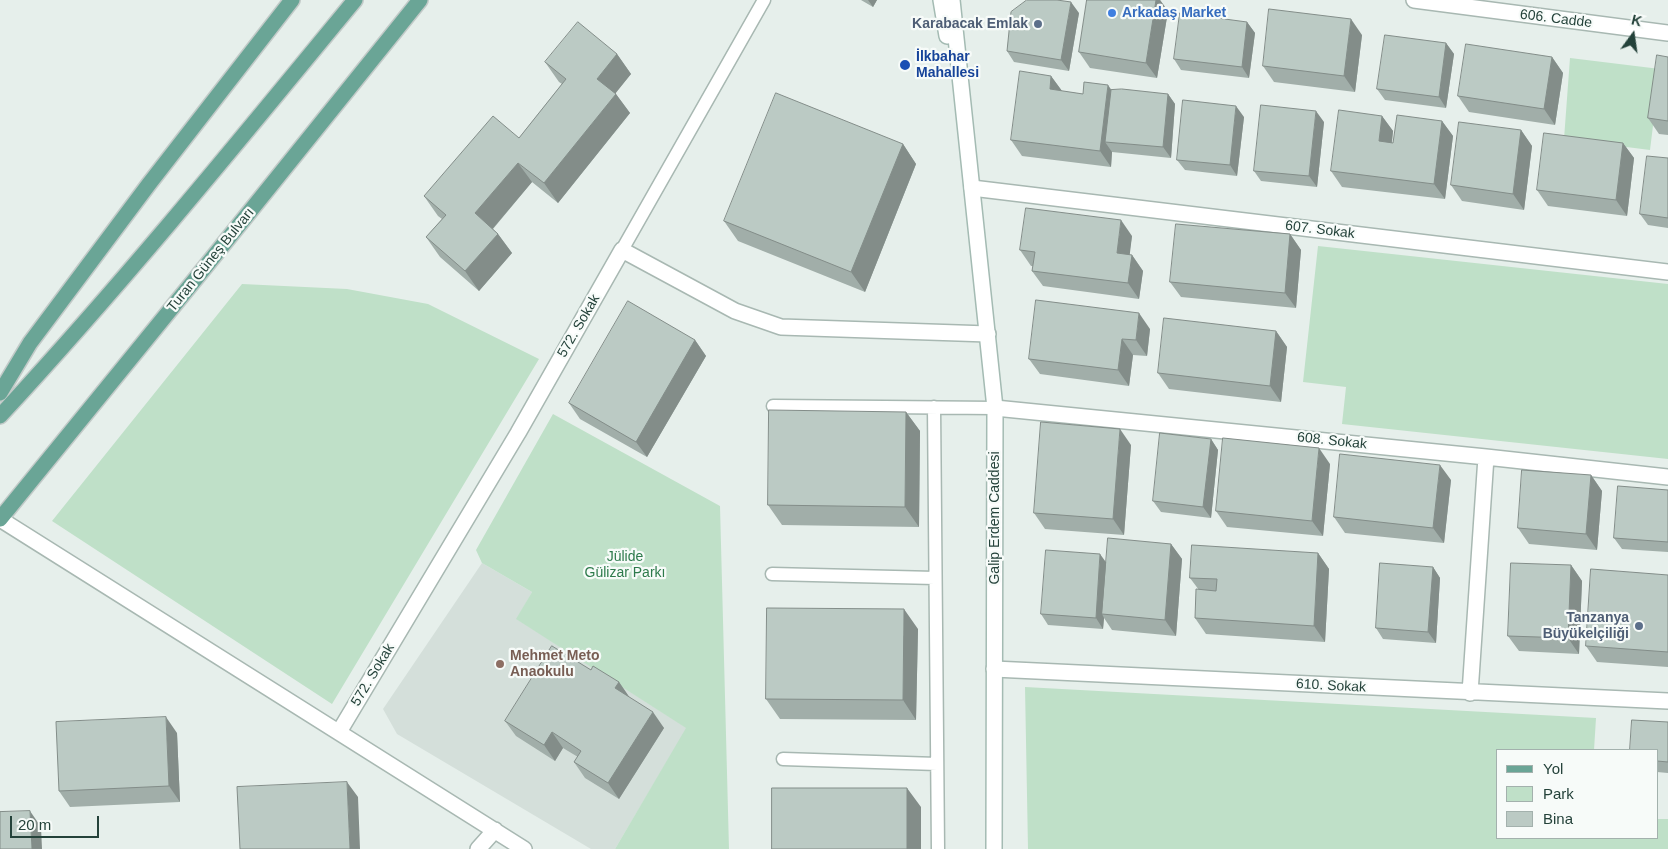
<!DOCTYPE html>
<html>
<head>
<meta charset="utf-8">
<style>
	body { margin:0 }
	#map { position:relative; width:1668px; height:849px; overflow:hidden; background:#e6efeb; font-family:Helvetica,sans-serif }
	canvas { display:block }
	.legend { position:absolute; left:1496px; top:749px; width:162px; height:90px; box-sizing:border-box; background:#f7fbf9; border:1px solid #a3b1ad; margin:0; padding:6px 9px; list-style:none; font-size:15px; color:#24423a }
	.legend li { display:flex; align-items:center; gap:10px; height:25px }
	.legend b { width:25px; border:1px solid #a3b1ad }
	.north { position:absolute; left:1608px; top:10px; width:50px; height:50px; -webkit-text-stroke:4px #f7fbf9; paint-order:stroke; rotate:14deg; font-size:14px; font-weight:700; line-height:20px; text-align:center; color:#24423a }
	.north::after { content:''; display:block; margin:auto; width:18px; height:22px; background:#24423a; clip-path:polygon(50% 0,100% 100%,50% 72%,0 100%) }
	.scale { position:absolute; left:10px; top:816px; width:89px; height:22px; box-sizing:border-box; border:2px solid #24423a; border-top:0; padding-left:6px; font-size:15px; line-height:18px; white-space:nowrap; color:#24423a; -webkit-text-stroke:4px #f7fbf9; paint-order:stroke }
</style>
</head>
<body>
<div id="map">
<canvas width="1668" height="849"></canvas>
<ul class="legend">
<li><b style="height:6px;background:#6aa596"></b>Yol</li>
<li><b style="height:14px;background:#bfe0c8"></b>Park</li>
<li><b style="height:14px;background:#bbcac4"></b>Bina</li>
</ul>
<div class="north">K</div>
<div class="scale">20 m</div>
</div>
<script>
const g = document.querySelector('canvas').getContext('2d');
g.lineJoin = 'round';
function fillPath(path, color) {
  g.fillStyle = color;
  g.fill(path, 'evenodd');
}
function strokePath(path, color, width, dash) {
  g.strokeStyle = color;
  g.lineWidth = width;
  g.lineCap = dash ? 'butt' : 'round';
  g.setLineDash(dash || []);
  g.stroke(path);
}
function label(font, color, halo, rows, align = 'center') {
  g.font = font + ' Helvetica,sans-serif';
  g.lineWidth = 4.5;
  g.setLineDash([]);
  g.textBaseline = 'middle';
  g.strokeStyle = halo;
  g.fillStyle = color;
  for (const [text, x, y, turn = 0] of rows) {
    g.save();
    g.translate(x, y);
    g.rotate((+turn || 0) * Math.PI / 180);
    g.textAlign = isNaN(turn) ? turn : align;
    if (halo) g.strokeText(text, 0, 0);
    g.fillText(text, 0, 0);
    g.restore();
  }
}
fillPath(new Path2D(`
	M 482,563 L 532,592 L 517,619 L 687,728 L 615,849 L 591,849 L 397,734 L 383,709 Z`), '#d4dfda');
fillPath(new Path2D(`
	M 1570,58 L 1660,69 L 1650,150 L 1564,139 Z
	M 1318,246 L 1668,284 L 1668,459 L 1342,424 L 1346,387 L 1303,382 Z
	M 242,284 L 347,289 L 428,304 L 539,359 L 332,704 L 52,521 Z
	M 553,414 L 720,506 L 729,849 L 615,849 L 686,728 L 516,619 L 532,592 L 482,563 L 476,550 Z
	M 1025,687 L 1596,718 L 1594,750 L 1497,750 L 1497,838 L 1657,838 L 1657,819 L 1668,819 L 1668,849 L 1028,849 Z`), '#bfe0c8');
const service = new Path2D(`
	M 622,250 L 764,0
	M 773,406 L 995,408
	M 934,407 L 938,849
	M 772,574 L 935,578
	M 783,759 L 937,764`);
const minor = new Path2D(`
	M 1414,0 L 1668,33
	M 972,188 L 1668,272
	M 995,408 L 1486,457 L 1668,477
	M 0,519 L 524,849
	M 994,669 L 1668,701
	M 1470,693 L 1486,457
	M 339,732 L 518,433 L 622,250 L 735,311 L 781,327 L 988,334
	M 478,849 L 495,830`);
const secondary = new Path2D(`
	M 941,0 L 947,36
	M 952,0 L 995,408 L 994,849`);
const primary = new Path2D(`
	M 0,393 L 30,343 L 149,184 L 292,0
	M 0,416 C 124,282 239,141 355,0
	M 0,519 L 206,266 L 420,0`);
strokePath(service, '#a8b8b2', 15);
strokePath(minor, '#a8b8b2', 18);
strokePath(secondary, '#a4bbb3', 18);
strokePath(primary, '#c2cac8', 18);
strokePath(service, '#fff', 12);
strokePath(minor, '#fff', 15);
strokePath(secondary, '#fff', 15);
strokePath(primary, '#6aa596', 15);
fillPath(new Path2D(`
	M 861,0 L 877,0 L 873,7 Z
	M 1087,0 L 1160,0 L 1168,11 L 1157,78 L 1090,68 L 1079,52 Z
	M 1079,13 L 1069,71 L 1014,62 L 1007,51 Z
	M 1247,22 L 1255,33 L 1249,78 L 1181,70 L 1174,59 Z
	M 1362,35 L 1355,92 L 1274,82 L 1263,66 Z
	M 1446,43 L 1454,54 L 1446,108 L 1385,100 L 1377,89 Z
	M 617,54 L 631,74 L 615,93 L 630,113 L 558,203 L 532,182 L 493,229 L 498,234 L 512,253 L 479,291 L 440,257 L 426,237 L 442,219 L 438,216 L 424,196 L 519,138 L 562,84 L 559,82 L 545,62 Z
	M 1552,57 L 1563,73 L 1555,125 L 1469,112 L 1458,96 Z
	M 1668,57 L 1668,135 L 1659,134 L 1648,118 Z
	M 1051,76 L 1062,91 L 1083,94 L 1111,90 L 1168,94 L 1175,104 L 1171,158 L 1112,152 L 1111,167 L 1022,156 L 1011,140 Z
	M 1382,116 L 1393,131 L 1392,143 L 1393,143 L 1442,121 L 1453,136 L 1445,199 L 1342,187 L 1331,171 Z
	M 1244,117 L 1237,176 L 1185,170 L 1177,160 Z
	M 1324,122 L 1317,187 L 1261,181 L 1254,171 Z
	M 1521,130 L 1532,146 L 1524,210 L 1462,201 L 1451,185 Z
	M 1623,143 L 1634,158 L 1627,216 L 1548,206 L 1537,190 Z
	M 903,144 L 916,164 L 865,292 L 738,241 L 724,221 Z
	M 1668,158 L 1668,228 L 1648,225 L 1640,214 Z
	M 1290,234 L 1301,250 L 1296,308 L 1181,297 L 1170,282 Z
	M 1132,236 L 1129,255 L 1132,255 L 1143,271 L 1139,299 L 1043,286 L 1032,271 L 1033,266 L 1031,266 L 1020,250 Z
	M 1150,329 L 1147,356 L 1133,355 L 1129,386 L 1040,374 L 1029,359 Z
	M 1276,331 L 1287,347 L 1281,402 L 1169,389 L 1158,373 Z
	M 695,340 L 706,356 L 647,457 L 580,419 L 569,403 Z
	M 906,412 L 920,431 L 919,527 L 782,525 L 768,505 Z
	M 1211,439 L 1218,450 L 1211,518 L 1161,512 L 1153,501 Z
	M 1131,445 L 1124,535 L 1045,529 L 1034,513 Z
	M 1330,464 L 1323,536 L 1227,527 L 1216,511 Z
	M 1591,475 L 1602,491 L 1597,550 L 1529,544 L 1518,528 Z
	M 1451,480 L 1444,543 L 1345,533 L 1334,517 Z
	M 1668,490 L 1668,552 L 1622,549 L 1614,538 Z
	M 1171,544 L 1182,559 L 1176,636 L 1112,630 L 1104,618 L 1103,629 L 1048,625 L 1041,614 L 1106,562 Z
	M 1318,553 L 1329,569 L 1325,642 L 1206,634 L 1195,618 L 1199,590 L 1190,578 Z
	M 1571,565 L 1582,581 L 1579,654 L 1519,651 L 1508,636 Z
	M 1433,567 L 1440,578 L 1436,643 L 1383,639 L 1376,628 Z
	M 1668,575 L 1668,667 L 1597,662 L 1586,646 Z
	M 918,629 L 916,720 L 780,719 L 766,699 Z
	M 591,670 L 619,682 L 629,697 L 664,728 L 619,799 L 585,778 L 574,762 L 578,757 L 563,748 L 555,761 L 516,736 L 505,721 Z
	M 1668,722 L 1668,773 L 1657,772 L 1657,750 Z
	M 177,733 L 180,802 L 70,807 L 59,791 Z`), '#a1aea9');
fillPath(new Path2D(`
	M 868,0 L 877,0 L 873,7 Z
	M 1156,0 L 1160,0 L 1168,11 L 1157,78 L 1146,63 Z
	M 1071,2 L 1079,13 L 1069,71 L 1061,60 Z
	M 1351,19 L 1362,35 L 1355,92 L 1344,76 Z
	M 1247,22 L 1255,33 L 1249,78 L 1242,67 Z
	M 1446,43 L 1454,54 L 1446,108 L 1439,97 Z
	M 617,54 L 631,74 L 611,99 L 597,79 Z
	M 1552,57 L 1563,73 L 1555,125 L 1544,109 Z
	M 1051,76 L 1062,91 L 1050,89 Z
	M 1108,85 L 1119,101 L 1105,142 L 1112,152 L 1111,167 L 1100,151 Z
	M 616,94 L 630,113 L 558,203 L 544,183 Z
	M 1168,94 L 1175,104 L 1171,158 L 1163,147 Z
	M 1236,106 L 1244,117 L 1237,176 L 1230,165 Z
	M 1316,111 L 1324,122 L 1317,187 L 1309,176 Z
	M 1382,116 L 1393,131 L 1390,157 L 1379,141 Z
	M 1442,121 L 1453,136 L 1445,199 L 1434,184 Z
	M 1521,130 L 1532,146 L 1524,210 L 1513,194 Z
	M 1623,143 L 1634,158 L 1627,216 L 1616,200 Z
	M 903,144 L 916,164 L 865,292 L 851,272 Z
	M 518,163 L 532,182 L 489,233 L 475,213 Z
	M 1121,220 L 1132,236 L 1128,269 L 1117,253 Z
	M 498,234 L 512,253 L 479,291 L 465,271 Z
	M 1290,234 L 1301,250 L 1296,308 L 1285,293 Z
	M 1132,255 L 1143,271 L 1139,299 L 1128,283 Z
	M 1139,313 L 1150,329 L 1147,356 L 1136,340 Z
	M 1276,331 L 1287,347 L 1281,402 L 1270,386 Z
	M 1122,339 L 1133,355 L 1129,386 L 1118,370 Z
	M 695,340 L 706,356 L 647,457 L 636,442 Z
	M 906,412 L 920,431 L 919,527 L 905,507 Z
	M 1120,429 L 1131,445 L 1124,535 L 1113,519 Z
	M 1211,439 L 1218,450 L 1211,518 L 1203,507 Z
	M 1319,448 L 1330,464 L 1323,536 L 1312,521 Z
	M 1440,465 L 1451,480 L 1444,543 L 1433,528 Z
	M 1591,475 L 1602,491 L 1597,550 L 1586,534 Z
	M 1171,544 L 1182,559 L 1176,636 L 1165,620 Z
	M 1318,553 L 1329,569 L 1325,642 L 1314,626 Z
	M 1100,554 L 1108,565 L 1102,614 L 1104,618 L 1103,629 L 1096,618 Z
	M 1571,565 L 1582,581 L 1579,654 L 1568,638 Z
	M 1433,567 L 1440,578 L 1436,643 L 1428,632 Z
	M 904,609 L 918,629 L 916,720 L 903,700 Z
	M 619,682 L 630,698 L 615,688 Z
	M 653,712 L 664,728 L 619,799 L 608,783 Z
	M 166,717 L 177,733 L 180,802 L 169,786 Z
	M 552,732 L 563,748 L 555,761 L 544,745 Z
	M 347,782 L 358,797 L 360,849 L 350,849 Z
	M 907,788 L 921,807 L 921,849 L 907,849 Z
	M 30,811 L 41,827 L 42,849 L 32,849 Z`), '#838d89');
const building = new Path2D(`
	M 1027,0 L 1057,0 L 1071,2 L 1061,60 L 1007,51 L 1011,12 Z
	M 1087,0 L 1156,0 L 1146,63 L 1079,52 Z
	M 1269,9 L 1351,19 L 1344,76 L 1263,66 Z
	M 1180,13 L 1247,22 L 1242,67 L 1174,59 Z
	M 578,22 L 617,54 L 597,79 L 616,94 L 544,183 L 518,163 L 475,213 L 498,234 L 465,271 L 426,237 L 446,215 L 424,196 L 493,116 L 519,138 L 566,79 L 545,62 Z
	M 1385,35 L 1446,43 L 1439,97 L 1377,89 Z
	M 1466,44 L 1552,57 L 1544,109 L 1458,96 Z
	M 1657,55 L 1668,57 L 1668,121 L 1648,118 Z
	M 1020,71 L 1051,76 L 1050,89 L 1083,94 L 1084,82 L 1108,85 L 1100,151 L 1011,140 Z
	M 1122,89 L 1168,94 L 1163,147 L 1105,142 L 1111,90 Z
	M 776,93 L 903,144 L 851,272 L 724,221 Z
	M 1183,100 L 1236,106 L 1230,165 L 1177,160 Z
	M 1261,105 L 1316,111 L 1309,176 L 1254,171 Z
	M 1339,110 L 1382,116 L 1379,141 L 1393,143 L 1397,115 L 1442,121 L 1434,184 L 1331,171 Z
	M 1459,122 L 1521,130 L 1513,194 L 1451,185 Z
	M 1544,133 L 1623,143 L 1616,200 L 1537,190 Z
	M 1647,156 L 1668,158 L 1668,218 L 1640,214 Z
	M 1026,208 L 1121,220 L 1117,253 L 1132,255 L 1128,283 L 1032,271 L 1035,252 L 1020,250 Z
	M 1176,224 L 1290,234 L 1285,293 L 1170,282 Z
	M 1036,300 L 1139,313 L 1136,340 L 1122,339 L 1118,370 L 1029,359 Z
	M 628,301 L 695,340 L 636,442 L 569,403 Z
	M 1164,318 L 1276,331 L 1270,386 L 1158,373 Z
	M 769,410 L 906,412 L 905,507 L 768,505 Z
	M 1041,422 L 1120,429 L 1113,519 L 1034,513 Z
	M 1160,433 L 1211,439 L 1203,507 L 1153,501 Z
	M 1223,438 L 1319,448 L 1312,521 L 1216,511 Z
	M 1340,454 L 1440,465 L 1433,528 L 1334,517 Z
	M 1522,470 L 1591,475 L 1586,534 L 1518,528 Z
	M 1618,486 L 1668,490 L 1668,542 L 1614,538 Z
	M 1108,538 L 1171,544 L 1165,620 L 1102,614 Z
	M 1192,545 L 1318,553 L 1314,626 L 1195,618 L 1196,589 L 1216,591 L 1217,579 L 1190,578 Z
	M 1046,550 L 1100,554 L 1096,618 L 1041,614 Z
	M 1380,563 L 1433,567 L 1428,632 L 1376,628 Z
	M 1511,563 L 1571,565 L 1568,638 L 1508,636 Z
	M 1591,569 L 1668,575 L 1668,652 L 1586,646 Z
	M 767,608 L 904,609 L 903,700 L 766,699 Z
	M 552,646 L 591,670 L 593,666 L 619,682 L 615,688 L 653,712 L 608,783 L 574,762 L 581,751 L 552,732 L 544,745 L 505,721 Z
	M 166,717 L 169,786 L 59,791 L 56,722 Z
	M 1632,720 L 1668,722 L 1668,762 L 1657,761 L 1657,750 L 1630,750 Z
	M 347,782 L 350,849 L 240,849 L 237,787 Z
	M 772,788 L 907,788 L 907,849 L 772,849 Z
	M 30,811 L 32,849 L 0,849 L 0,812 Z`);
fillPath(building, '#bbcac4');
strokePath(building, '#838d89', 1);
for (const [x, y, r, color] of [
	[1112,13,5,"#3f7fe0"],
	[1038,24,5,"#5c6f8a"],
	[905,65,6,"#1a4fb4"],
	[1639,626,5,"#5c6f8a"],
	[500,664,5,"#8d6e63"]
]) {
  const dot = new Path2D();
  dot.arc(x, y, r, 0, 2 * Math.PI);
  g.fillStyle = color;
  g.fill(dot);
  strokePath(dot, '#f7fbf9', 2);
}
label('bold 14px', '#366cbe', '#f7fbf9', [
	["Arkadaş Market",1122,13]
], 'left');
label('14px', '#24423a', '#f7fbf9', [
	["606. Cadde",1556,19,7],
	["607. Sokak",1320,230,7],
	["Turan Güneş Bulvarı",211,260,-51],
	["572. Sokak",579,326,-60],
	["608. Sokak",1332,441,6],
	["Galip Erdem Caddesi",995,518,-90],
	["572. Sokak",373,675,-59],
	["610. Sokak",1331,686,3]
]);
label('bold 14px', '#4e5e75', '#f7fbf9', [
	["Karabacak Emlak",1028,24],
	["Tanzanya",1629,618],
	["Büyükelçiliği",1629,634]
], 'right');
label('bold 14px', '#164399', '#f7fbf9', [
	["İlkbahar",916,57],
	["Mahallesi",916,73]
], 'left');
label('14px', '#2d7a4b', '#f7fbf9', [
	["Jülide",625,557],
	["Gülizar Parkı",625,573]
]);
label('bold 14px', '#785e54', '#f7fbf9', [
	["Mehmet Meto",510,656],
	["Anaokulu",510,672]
], 'left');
</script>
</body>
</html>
